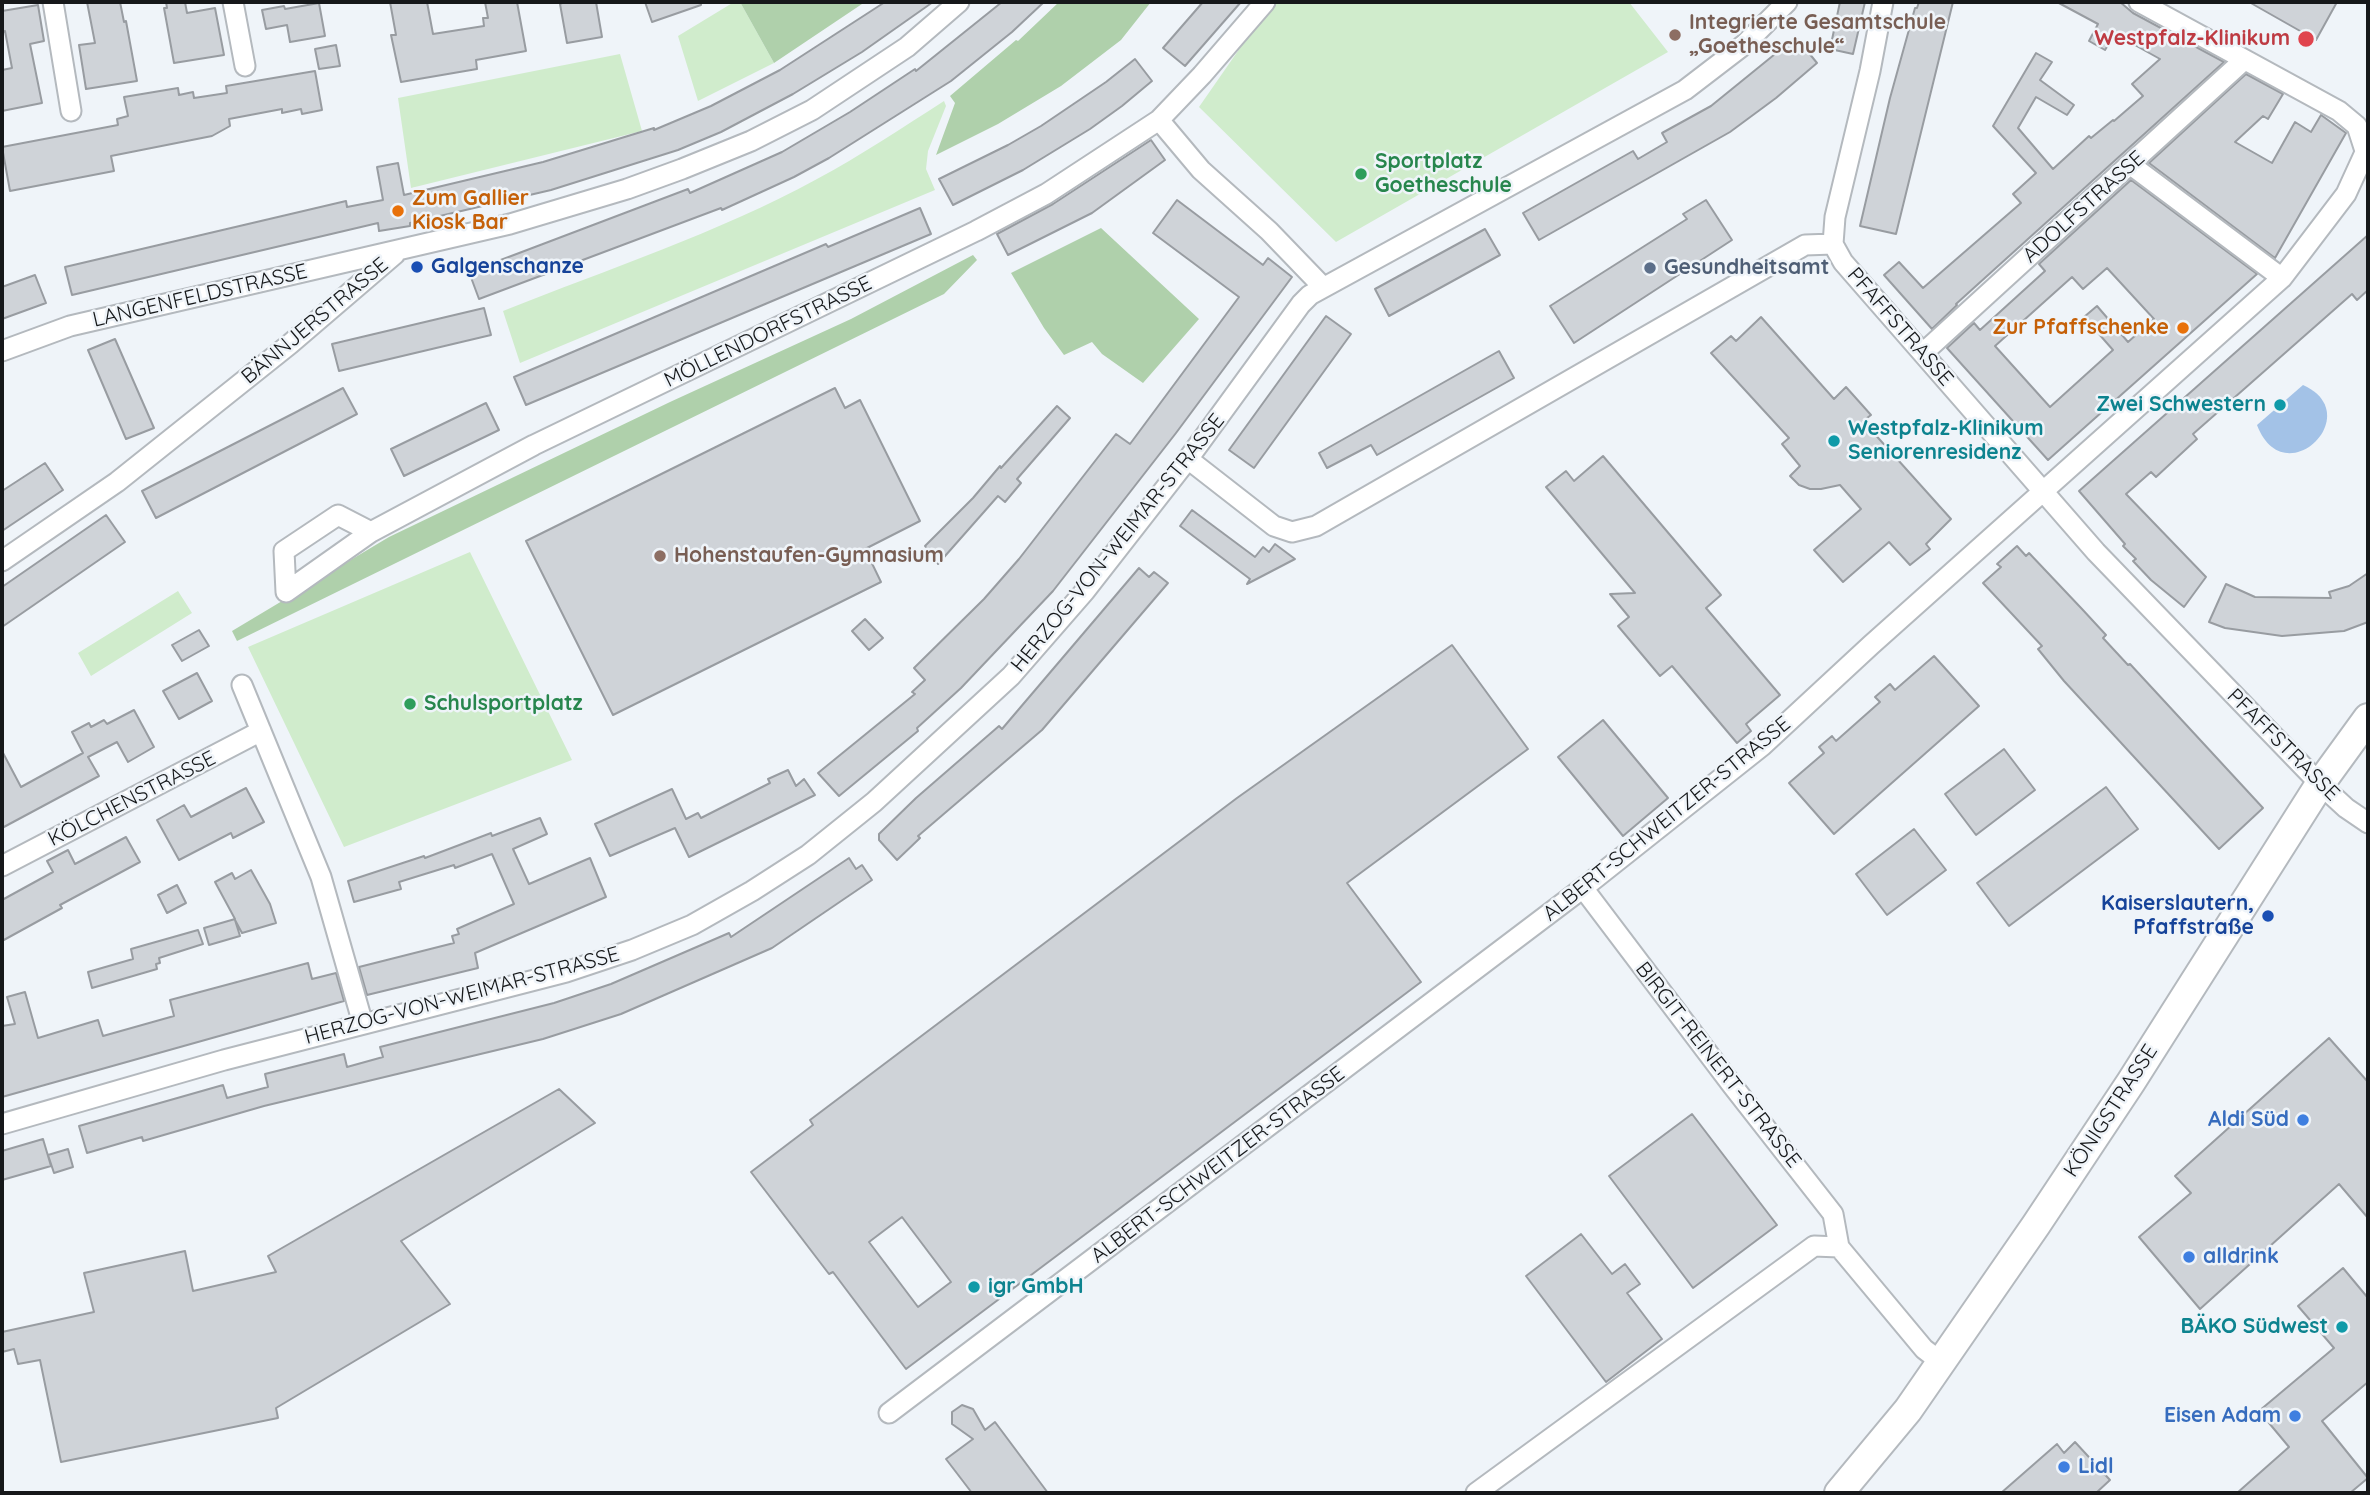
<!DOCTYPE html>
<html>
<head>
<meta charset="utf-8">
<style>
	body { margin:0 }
	#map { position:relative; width:2370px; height:1495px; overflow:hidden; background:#eff4f9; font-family:Quicksand,sans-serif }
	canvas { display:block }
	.frame { position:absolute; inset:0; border:4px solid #16181a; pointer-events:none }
</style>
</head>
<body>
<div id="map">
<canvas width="2370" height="1495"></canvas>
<div class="frame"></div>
</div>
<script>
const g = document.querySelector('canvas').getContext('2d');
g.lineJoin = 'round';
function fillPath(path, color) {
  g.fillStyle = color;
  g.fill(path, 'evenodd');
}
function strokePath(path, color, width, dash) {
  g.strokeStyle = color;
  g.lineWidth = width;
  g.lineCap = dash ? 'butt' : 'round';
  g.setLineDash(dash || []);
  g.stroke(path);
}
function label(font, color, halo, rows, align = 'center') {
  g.font = font + ' Quicksand,sans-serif';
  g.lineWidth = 5;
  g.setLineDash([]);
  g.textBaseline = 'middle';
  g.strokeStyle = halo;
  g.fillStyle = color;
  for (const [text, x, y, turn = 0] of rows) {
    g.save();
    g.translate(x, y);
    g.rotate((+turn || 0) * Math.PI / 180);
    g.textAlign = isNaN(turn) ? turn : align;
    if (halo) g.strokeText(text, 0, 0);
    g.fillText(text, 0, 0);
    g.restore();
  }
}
fillPath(new Path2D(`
	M 734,2 L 740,2 L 774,63 L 698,101 L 678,36 Z
	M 1272,2 L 1629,2 L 1668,52 L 1336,242 L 1199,107 Z
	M 620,54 L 642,131 L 411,188 L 398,98 Z
	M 944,101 L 946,106 L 928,151 L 926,169 L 935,190 L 520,363 L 503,311 C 608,269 718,233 817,179 C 860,156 902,128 944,101 Z
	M 470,552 L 572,760 L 344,847 L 248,647 Z
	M 178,591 L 192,613 L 91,676 L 78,653 Z`), '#d0eccc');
fillPath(new Path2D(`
	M 740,2 L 860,2 L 862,4 L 774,63 Z
	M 1059,2 L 1151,2 L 1121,40 L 1061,86 L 998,124 L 936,155 L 955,103 L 950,96 L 1016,40 L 1018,41 Z
	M 1101,228 L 1199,319 L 1143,383 L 1102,354 L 1092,342 L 1064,355 L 1044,328 L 1011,273 Z
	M 973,255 L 977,260 L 944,294 L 237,641 L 232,631 L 389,537 L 670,402 L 851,319 Z`), '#afd0ab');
fillPath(new Path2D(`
	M 2303,385 C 2368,414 2284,496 2257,425 Z`), '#a3c2e7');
const building = new Path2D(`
	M 87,2 L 120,2 L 124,22 L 126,21 L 137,81 L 86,89 L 79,45 L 95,43 Z
	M 166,2 L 185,2 L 187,13 L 215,8 L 224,55 L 174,63 L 164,8 L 167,8 Z
	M 390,2 L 427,2 L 433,34 L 484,26 L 483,18 L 488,18 L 485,2 L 517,2 L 526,51 L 476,60 L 477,69 L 401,82 L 391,35 L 396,35 Z
	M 564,2 L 596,2 L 602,37 L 567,43 L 560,4 Z
	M 645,2 L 701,2 L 701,5 L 652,22 Z
	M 885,2 L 933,2 L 862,52 L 793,94 L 721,132 L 678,150 L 551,190 L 410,223 L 410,226 L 379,231 L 378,223 L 72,295 L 65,267 L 346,201 L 347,207 L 383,200 L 377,167 L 398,163 L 404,195 L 543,162 L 654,128 L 654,130 L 711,106 L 780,70 Z
	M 1002,2 L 1044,2 L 1012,32 L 951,81 L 829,158 L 794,177 L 722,210 L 721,208 L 479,299 L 469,272 L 688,189 L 690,193 L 782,152 L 850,112 L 915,69 L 916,71 Z
	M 1203,2 L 1241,2 L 1185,66 L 1163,48 Z
	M 1840,2 L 1865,2 L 1853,54 L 1830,49 Z
	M 1919,2 L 1953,2 L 1896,234 L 1860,226 L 1890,98 L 1915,8 L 1917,8 Z
	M 2057,2 L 2120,2 L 2133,13 L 2224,62 L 1956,304 L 1957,305 L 1932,329 L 1884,275 L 1899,262 L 1923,288 L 2021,203 L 2013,194 L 2036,173 L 1993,126 L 2036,53 L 2052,62 L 2040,80 L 2074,105 L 2067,115 L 2036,97 L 2018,128 L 2053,169 L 2089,136 L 2091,138 L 2113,120 L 2114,121 L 2143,96 L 2132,84 L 2160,59 L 2115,34 L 2105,50 L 2089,41 L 2098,24 Z
	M 2249,2 L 2337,2 L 2316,40 Z
	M 319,3 L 325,36 L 290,42 L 287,25 L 266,29 L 262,10 L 284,6 L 285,9 Z
	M 38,5 L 44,41 L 30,44 L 42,103 L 2,111 L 2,70 L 12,68 L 5,31 L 2,32 L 2,11 Z
	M 1796,37 L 1817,63 L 1776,98 L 1730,132 L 1539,240 L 1523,213 L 1633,151 L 1638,159 L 1667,142 L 1662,133 L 1711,106 Z
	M 336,45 L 340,66 L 319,69 L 315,49 Z
	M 1135,59 L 1152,81 L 1122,106 L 1090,129 L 1023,170 L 953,205 L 939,179 L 1008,145 L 1041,126 L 1106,82 Z
	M 315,71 L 322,110 L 302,114 L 301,109 L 282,113 L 282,109 L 229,119 L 230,126 L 212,136 L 111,156 L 114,171 L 10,191 L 2,147 L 118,125 L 117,119 L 128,116 L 124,97 L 178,88 L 179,95 L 193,92 L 194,98 L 227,93 L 226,86 Z
	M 2246,74 L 2283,94 L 2268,119 L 2263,116 L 2235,142 L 2272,163 L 2295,122 L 2311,132 L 2321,115 L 2346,133 L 2275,258 L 2149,163 Z
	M 1151,140 L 1165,160 L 1092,213 L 1008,255 L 997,234 L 1053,204 Z
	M 2131,180 L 2257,274 L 2048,460 L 1947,348 L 1974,323 L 1980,330 L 2045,271 L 2039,264 ZM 2107,268 L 2154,319 L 2128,342 L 2097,306 L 2084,317 L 2113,350 L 2050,407 L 1995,346 L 2072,277 L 2083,289 Z
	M 1177,200 L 1263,265 L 1268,258 L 1292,277 L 1176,433 L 1053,591 L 961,688 L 917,728 L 918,731 L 839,796 L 818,773 L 915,694 L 912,692 L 925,680 L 914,668 L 984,599 L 1019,559 L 1116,434 L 1130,444 L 1239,297 L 1153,233 Z
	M 1706,200 L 1732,240 L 1574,343 L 1550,306 L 1687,219 L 1683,214 Z
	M 920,208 L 931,234 L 526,405 L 514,377 L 826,244 L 828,247 Z
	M 1485,229 L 1500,255 L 1389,316 L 1375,289 Z
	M 2368,235 L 2368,290 L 2357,300 L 2352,294 L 2193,434 L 2197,439 L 2156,477 L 2151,472 L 2126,494 L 2206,577 L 2184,607 L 2151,580 L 2133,561 L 2136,559 L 2123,546 L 2125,544 L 2079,491 Z
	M 35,275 L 46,303 L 2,319 L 2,287 Z
	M 484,308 L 491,335 L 339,371 L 332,344 Z
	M 1326,316 L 1351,334 L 1254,468 L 1229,450 Z
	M 1761,317 L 1834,399 L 1846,387 L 1871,415 L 1863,421 L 1951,519 L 1926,544 L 1930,549 L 1910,565 L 1889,542 L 1843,582 L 1814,550 L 1861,509 L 1840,485 L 1821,489 L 1810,489 L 1799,485 L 1790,476 L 1800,466 L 1782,444 L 1789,438 L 1711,353 L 1731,336 L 1736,341 Z
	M 115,339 L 154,428 L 126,439 L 88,350 Z
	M 1499,351 L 1514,378 L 1377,455 L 1371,445 L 1327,468 L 1319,453 Z
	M 343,388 L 357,414 L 156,518 L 142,491 Z
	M 835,388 L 845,408 L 860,400 L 920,521 L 865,549 L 881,582 L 613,715 L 526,541 Z
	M 486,403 L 499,430 L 404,476 L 391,449 Z
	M 1057,406 L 1070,418 L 1017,479 L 1021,483 L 1005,502 L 998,496 L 938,564 L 925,546 L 973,498 L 1000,466 L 1001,468 Z
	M 1603,456 L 1721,595 L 1706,608 L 1780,695 L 1746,724 L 1751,731 L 1737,743 L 1672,666 L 1660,676 L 1618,626 L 1629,617 L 1610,594 L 1635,593 L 1546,487 L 1566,471 L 1574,481 Z
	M 45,463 L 63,490 L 2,531 L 2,491 Z
	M 1192,510 L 1255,557 L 1263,547 L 1269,552 L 1275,544 L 1295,559 L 1247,584 L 1250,579 L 1180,526 Z
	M 106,515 L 125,542 L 2,627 L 2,587 Z
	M 2017,546 L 2026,556 L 2029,553 L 2082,609 L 2106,635 L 2103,638 L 2128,665 L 2130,664 L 2263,808 L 2219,849 L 2064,681 L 2038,649 L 2042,646 L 1983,583 L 2001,567 L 1997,564 Z
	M 1139,568 L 1149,577 L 1154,572 L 1168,583 L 1042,730 L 918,836 L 920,838 L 897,860 L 879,840 L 879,834 L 916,798 L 999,726 L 1002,729 Z
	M 2368,573 L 2368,622 L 2344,631 L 2282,636 L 2225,628 L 2209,622 L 2226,584 L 2255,597 L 2331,598 L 2329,592 L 2349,586 Z
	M 865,619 L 883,638 L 869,650 L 852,631 Z
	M 199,630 L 209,646 L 182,661 L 172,645 Z
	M 1452,645 L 1528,749 L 1347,883 L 1421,982 L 906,1369 L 833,1272 L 829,1274 L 751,1172 L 813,1125 L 810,1120 L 1237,798 ZM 902,1217 L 951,1282 L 918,1307 L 869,1242 Z
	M 1934,656 L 1979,706 L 1834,834 L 1789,783 L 1824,753 L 1819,747 L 1832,736 L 1836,741 L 1880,702 L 1875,697 L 1890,684 L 1895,690 Z
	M 197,673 L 212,701 L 179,719 L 163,691 Z
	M 134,710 L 154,747 L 128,762 L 117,742 L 88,757 L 99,776 L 2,828 L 2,751 L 21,787 L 83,753 L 72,732 L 89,723 L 91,727 L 104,720 L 107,724 Z
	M 1603,720 L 1668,798 L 1623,836 L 1558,757 Z
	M 2004,749 L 2035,790 L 1976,835 L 1945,794 Z
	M 788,770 L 796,786 L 804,779 L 815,795 L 689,857 L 675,828 L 610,856 L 595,824 L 672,789 L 686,819 L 698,813 L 701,818 L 770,783 L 768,779 Z
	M 2106,787 L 2138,829 L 2009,926 L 1977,883 Z
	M 246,788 L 264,822 L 233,838 L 231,833 L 179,860 L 157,820 L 184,805 L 191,817 Z
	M 540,818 L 547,834 L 513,849 L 529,884 L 590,858 L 606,897 L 475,953 L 478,968 L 367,995 L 359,967 L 454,943 L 452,936 L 459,934 L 457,929 L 514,904 L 492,854 L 455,868 L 454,865 L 399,882 L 401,889 L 354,902 L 348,881 L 424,856 L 425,858 L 491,833 L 492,836 Z
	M 1914,829 L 1946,870 L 1887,915 L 1856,874 Z
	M 126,837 L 140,862 L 60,905 L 62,908 L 2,941 L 2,900 L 53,872 L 47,861 L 68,850 L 75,864 Z
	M 849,858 L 856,869 L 862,865 L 872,880 L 772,948 L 621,1014 L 543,1039 L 264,1106 L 143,1141 L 142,1137 L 87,1153 L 79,1126 L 223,1085 L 227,1098 L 268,1087 L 265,1074 L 344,1054 L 347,1067 L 383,1057 L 380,1047 L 554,1003 L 611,984 L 729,933 L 731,937 Z
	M 251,870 L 270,904 L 276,923 L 242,933 L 235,920 L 240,936 L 209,945 L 204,928 L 235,919 L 215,882 L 232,873 L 235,879 Z
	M 177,885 L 186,903 L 167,913 L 158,895 Z
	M 198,930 L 203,944 L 159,958 L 160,963 L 156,964 L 157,969 L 92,988 L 88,972 L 133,959 L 131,949 Z
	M 308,963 L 312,979 L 336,973 L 344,1001 L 2,1097 L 2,1026 L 15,1024 L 7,997 L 25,992 L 38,1038 L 98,1020 L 103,1036 L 174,1016 L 170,1000 Z
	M 2329,1038 L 2368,1082 L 2368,1218 L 2339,1184 L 2200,1309 L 2139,1237 L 2191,1193 L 2175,1176 Z
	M 559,1089 L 595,1123 L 401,1241 L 450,1304 L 276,1408 L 278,1418 L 61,1462 L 40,1360 L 18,1364 L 14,1349 L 2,1352 L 2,1332 L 94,1312 L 84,1273 L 185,1251 L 193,1291 L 276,1272 L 268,1256 Z
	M 1692,1114 L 1777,1225 L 1693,1288 L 1609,1176 Z
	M 43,1139 L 51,1166 L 2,1180 L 2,1151 Z
	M 68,1149 L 73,1167 L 54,1173 L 48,1155 Z
	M 1581,1234 L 1612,1274 L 1625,1264 L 1640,1284 L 1627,1293 L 1662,1339 L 1606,1382 L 1526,1276 Z
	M 2343,1268 L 2368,1298 L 2368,1382 L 2322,1421 L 2368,1478 L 2350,1493 L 2237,1493 L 2289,1447 L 2259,1411 L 2334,1348 L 2298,1306 Z
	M 962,1405 L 973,1409 L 985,1430 L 995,1422 L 1048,1493 L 972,1493 L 946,1459 L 973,1439 L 952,1424 L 952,1412 Z
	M 2075,1442 L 2110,1480 L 2096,1493 L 2001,1493 L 2057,1444 L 2064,1453 Z`);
fillPath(building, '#cfd3d8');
strokePath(building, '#989ca1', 2);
const minor = new Path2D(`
	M 53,2 L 71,111
	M 233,2 L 245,66
	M 2139,2 L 2339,111 L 2357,126 L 2368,160
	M 1159,120 L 1201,170 L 1269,231 L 1323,287
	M 2131,165 L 2282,278
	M 1833,244 L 1835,217 L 1870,71 L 1883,2
	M 2,351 L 70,326 L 510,224 L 627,189 L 682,169 L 751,141 L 812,110 L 907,47 L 959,2
	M 1923,353 L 2244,60
	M 1188,459 L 1274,526 L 1292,532 L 1316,526 L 1805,245 L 1833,244 L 1843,262 L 2096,552 L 2320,784 L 2346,808 L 2368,823
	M 371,532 L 338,515 L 284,551 L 286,592 L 371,532 L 534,445 L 976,231 L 1046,194 L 1159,120 L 1202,75 L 1265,2
	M 2,561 L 117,482 L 290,344 L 395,254
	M 242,685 L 321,877 L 363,1024
	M 2,866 L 261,731
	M 1583,888 L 1732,1085 L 1833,1214 L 1839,1247 L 1924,1349 L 1941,1362
	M 2,1124 L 224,1060 L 566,972 L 632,950 L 692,925 L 752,891 L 808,855 L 874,802 L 1011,676 L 1085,591 L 1188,459 L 1301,304 L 1310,295 L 1685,90 L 1745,44 L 1787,2
	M 889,1413 L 1583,888 L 1762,746 L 1871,645 L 2282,278 L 2346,194 L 2368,146
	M 1476,1493 L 1814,1246 L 1839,1247`);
const secondary = new Path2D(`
	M 1839,1493 L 1908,1410 L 2036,1225 L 2131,1082 L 2320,784 L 2368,718`);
strokePath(minor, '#b4b9be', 23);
strokePath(secondary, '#b4b9be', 32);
strokePath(minor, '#fff', 19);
strokePath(secondary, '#fff', 28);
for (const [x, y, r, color] of [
	[1675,35,7,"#8d6e63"],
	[2306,39,9,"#e0444e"],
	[1361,174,7,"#2e9e5b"],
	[398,211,7,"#e8710a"],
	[417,267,7,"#1a4fb4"],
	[1650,268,7,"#5c6f8a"],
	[2183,328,7,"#e8710a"],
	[2280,405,7,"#0f9aa8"],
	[1834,441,7,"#0f9aa8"],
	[660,556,7,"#8d6e63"],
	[410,704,7,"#2e9e5b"],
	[2268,916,7,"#1a4fb4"],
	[2303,1120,7,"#3f7fe0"],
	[2189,1257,7,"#3f7fe0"],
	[974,1287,7,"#0f9aa8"],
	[2342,1327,7,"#0f9aa8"],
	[2295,1416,7,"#3f7fe0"],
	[2064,1467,7,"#3f7fe0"]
]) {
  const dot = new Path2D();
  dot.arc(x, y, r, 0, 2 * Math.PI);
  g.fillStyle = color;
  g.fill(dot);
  strokePath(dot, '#eff4f9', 2.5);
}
label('bold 21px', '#785e54', '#eff4f9', [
	["Integrierte Gesamtschule",1689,23],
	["„Goetheschule“",1689,47],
	["Hohenstaufen-Gymnasium",674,556]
], 'left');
label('bold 21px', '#be3a42', '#eff4f9', [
	["Westpfalz-Klinikum",2290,39]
], 'right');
label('bold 21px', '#27864d', '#eff4f9', [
	["Sportplatz",1375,162],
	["Goetheschule",1375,186],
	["Schulsportplatz",424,704]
], 'left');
label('bold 21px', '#c56008', '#eff4f9', [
	["Zum Gallier",412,199],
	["Kiosk Bar",412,223],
	["Zur Pfaffschenke",2169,328,"right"]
], 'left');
label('21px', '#16181a', '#eff4f9', [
	["ADOLFSTRASSE",2084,207,-42],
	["LANGENFELDSTRASSE",200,296,-13],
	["BÄNNJERSTRASSE",315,321,-40],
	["PFAFFSTRASSE",1900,327,49],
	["MÖLLENDORFSTRASSE",768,332,-26],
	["HERZOG-VON-WEIMAR-STRASSE",1118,543,-51],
	["PFAFFSTRASSE",2283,745,45],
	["KÖLCHENSTRASSE",132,799,-27],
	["ALBERT-SCHWEITZER-STRASSE",1667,819,-39],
	["HERZOG-VON-WEIMAR-STRASSE",462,996,-15],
	["BIRGIT-REINERT-STRASSE",1718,1065,52],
	["KÖNIGSTRASSE",2111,1111,-57],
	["ALBERT-SCHWEITZER-STRASSE",1218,1165,-37]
]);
label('bold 21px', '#164399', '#eff4f9', [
	["Galgenschanze",431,267],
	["Kaiserslautern,",2254,904,"right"],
	["Pfaffstraße",2254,928,"right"]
], 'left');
label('bold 21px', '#4e5e75', '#eff4f9', [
	["Gesundheitsamt",1664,268]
], 'left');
label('bold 21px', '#0d838f', '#eff4f9', [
	["Zwei Schwestern",2266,405],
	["Westpfalz-Klinikum",1848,429,"left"],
	["Seniorenresidenz",1848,453,"left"],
	["igr GmbH",988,1287,"left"],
	["BÄKO Südwest",2328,1327]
], 'right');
label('bold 21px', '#366cbe', '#eff4f9', [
	["Aldi Süd",2289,1120],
	["alldrink",2203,1257,"left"],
	["Eisen Adam",2281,1416],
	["Lidl",2078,1467,"left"]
], 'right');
</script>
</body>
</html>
